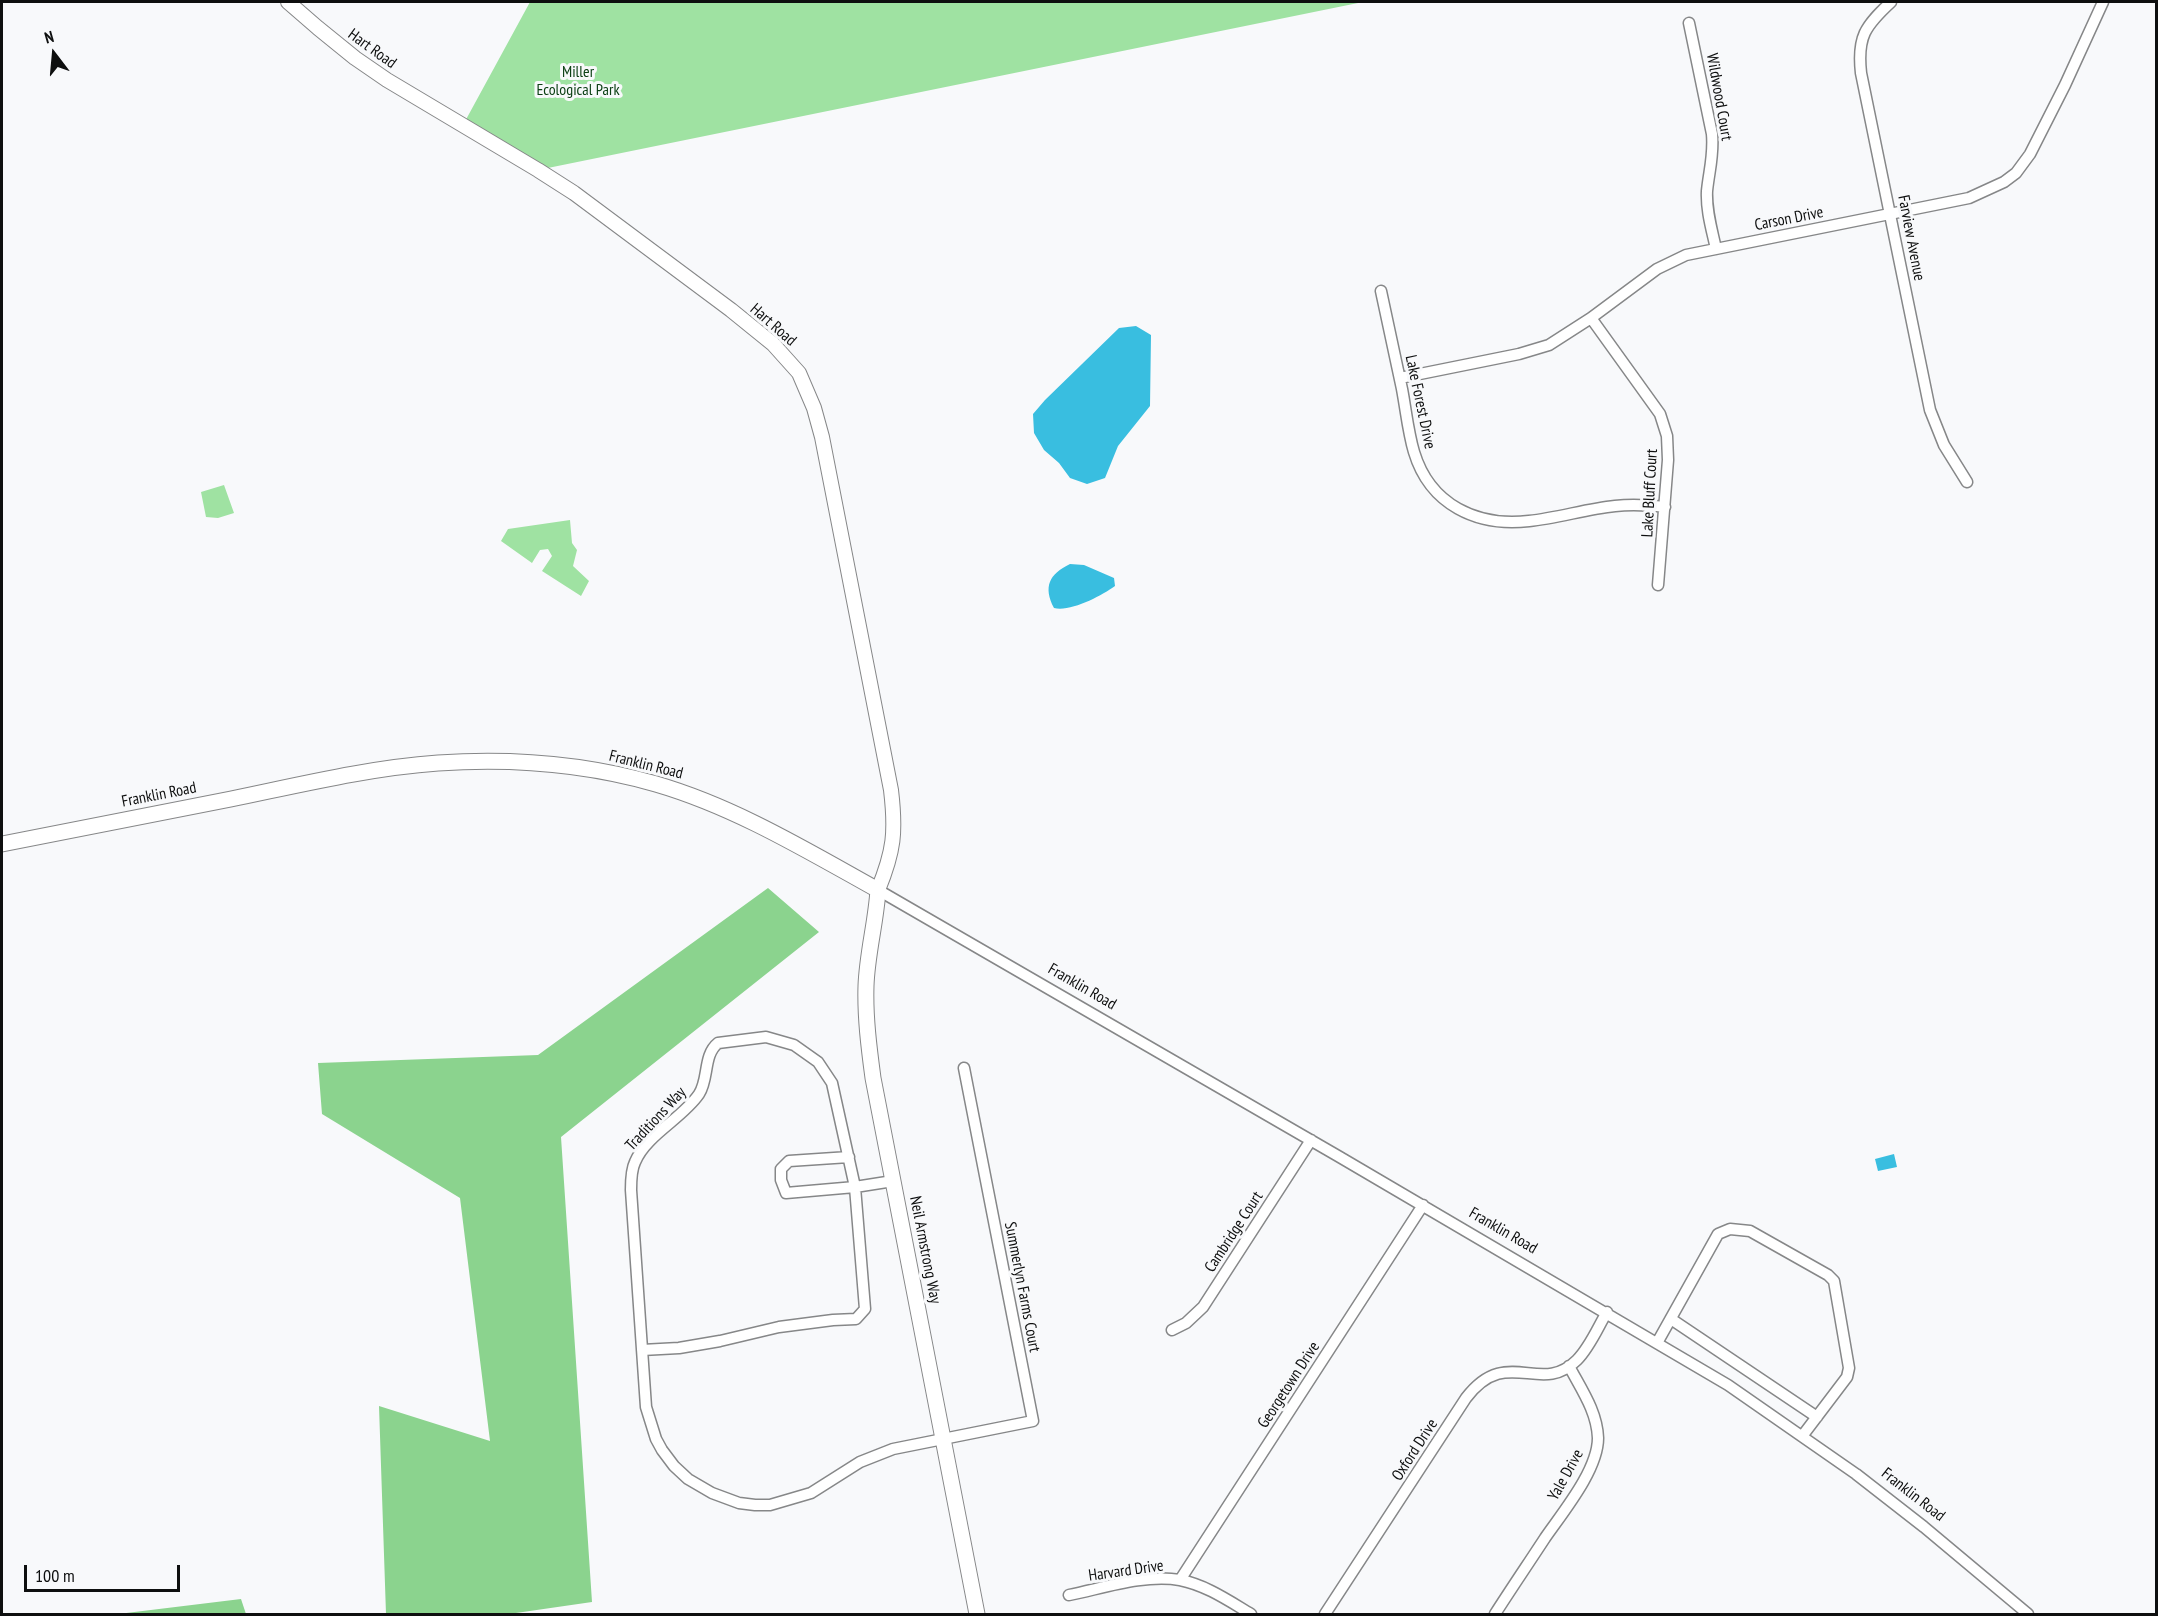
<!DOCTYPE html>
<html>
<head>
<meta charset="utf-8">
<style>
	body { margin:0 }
	#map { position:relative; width:2158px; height:1616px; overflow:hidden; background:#f8f9fb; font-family:"PT Sans Narrow",sans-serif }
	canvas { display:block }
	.frame { position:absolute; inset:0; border:3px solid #0e0f0f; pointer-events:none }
	.north { position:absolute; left:24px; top:24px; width:60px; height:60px; -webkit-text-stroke:4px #f8f9fb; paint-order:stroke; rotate:344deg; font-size:16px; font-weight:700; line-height:24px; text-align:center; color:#0e0f0f }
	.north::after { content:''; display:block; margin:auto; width:21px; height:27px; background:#0e0f0f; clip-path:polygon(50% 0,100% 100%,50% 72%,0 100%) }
	.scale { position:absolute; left:24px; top:1565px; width:156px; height:27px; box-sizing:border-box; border:3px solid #0e0f0f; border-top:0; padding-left:8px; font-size:18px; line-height:21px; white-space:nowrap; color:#0e0f0f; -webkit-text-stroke:4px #f8f9fb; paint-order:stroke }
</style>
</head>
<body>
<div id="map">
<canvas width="2158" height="1616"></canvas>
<div class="frame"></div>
<div class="north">N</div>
<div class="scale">100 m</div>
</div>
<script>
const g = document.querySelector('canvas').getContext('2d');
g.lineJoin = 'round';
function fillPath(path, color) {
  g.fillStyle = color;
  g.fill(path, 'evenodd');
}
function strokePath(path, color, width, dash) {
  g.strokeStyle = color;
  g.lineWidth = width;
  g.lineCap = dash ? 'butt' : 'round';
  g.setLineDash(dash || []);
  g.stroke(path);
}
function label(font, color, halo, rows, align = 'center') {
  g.font = font + ' "PT Sans Narrow",sans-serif';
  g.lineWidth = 6;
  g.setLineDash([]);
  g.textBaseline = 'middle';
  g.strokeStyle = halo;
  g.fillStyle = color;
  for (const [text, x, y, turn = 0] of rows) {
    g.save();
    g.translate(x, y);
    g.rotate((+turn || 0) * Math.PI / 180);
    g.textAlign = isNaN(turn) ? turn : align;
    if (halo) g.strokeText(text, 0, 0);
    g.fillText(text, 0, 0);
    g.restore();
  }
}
fillPath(new Path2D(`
	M 530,2 L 1363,2 L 538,170 L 463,125 Z
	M 224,485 L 234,513 L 218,518 L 206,517 L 201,492 Z
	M 570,520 L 572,543 L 577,550 L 573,566 L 589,581 L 581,596 L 542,571 L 552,556 L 548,549 L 540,550 L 532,563 L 501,541 L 508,529 Z`), '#9fe2a2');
fillPath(new Path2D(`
	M 768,888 L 819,932 L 561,1137 L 592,1602 L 516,1613 L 516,1614 L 386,1614 L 379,1406 L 490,1441 L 460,1198 L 322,1114 L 318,1063 L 538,1055 Z
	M 241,1599 L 246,1614 L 118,1614 Z`), '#8bd38e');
fillPath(new Path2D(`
	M 1136,326 L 1151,335 L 1150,406 L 1118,446 L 1105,478 L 1087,484 L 1070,478 L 1059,463 L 1044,450 L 1034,433 L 1033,414 L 1045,400 L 1119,328 Z
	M 1070,564 L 1084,565 L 1114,578 L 1115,586 C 1101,596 1071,612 1054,608 C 1043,587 1049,574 1070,564 Z
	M 1894,1154 L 1897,1167 L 1878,1171 L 1875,1159 Z`), '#39bee0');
const minor = new Path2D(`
	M 1891,2 C 1865,26 1857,37 1861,73 L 1930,410 L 1944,445 L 1967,482
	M 1689,23 L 1712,134 C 1714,155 1709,171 1707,191 C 1706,211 1712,230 1716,249
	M 1381,291 C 1388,324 1395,356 1402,389 C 1406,410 1408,432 1414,452 C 1430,505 1477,527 1529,521 C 1558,518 1586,509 1615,506 C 1632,504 1648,505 1665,507
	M 1591,318 L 1660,414 L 1667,436 L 1668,460 L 1658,585
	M 1400,378 L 1519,354 L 1549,345 L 1591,318 L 1657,269 L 1686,255 L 1969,198 L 2004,182 L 2016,173 L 2030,154 L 2065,85 L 2103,2
	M 878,890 L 1338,1156 L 1728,1385 L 1856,1474 L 1924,1527 L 2028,1614
	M 893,1181 L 855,1187 L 832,1083 L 818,1062 L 794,1045 L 766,1037 L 718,1043 C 703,1055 709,1079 699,1094 C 683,1118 646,1135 635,1162 C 631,1170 631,1181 631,1190 L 646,1407 L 656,1439 L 662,1450 L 674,1466 L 688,1479 L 712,1493 L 739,1503 L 755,1505 L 770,1505 L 811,1493 L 860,1462 L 893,1449 L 1033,1421 L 964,1068
	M 1671,1319 L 1817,1417
	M 1172,1330 L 1186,1323 L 1203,1307 L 1311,1140
	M 1657,1343 L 1718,1234 L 1730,1229 L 1750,1231 L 1828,1275 L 1834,1281 L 1849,1368 L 1847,1377 L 1803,1435
	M 642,1350 L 679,1348 L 720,1341 L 779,1327 L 833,1320 L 856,1319 L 865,1309 L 855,1187 L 786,1193 L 781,1180 L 781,1169 L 789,1161 L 849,1157
	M 1180,1580 L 1423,1205
	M 1069,1595 C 1104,1588 1144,1574 1180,1580 C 1206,1585 1229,1601 1251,1614
	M 1325,1614 L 1466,1398 C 1507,1344 1540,1397 1577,1360 C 1590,1347 1598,1327 1607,1312
	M 1495,1614 C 1511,1589 1528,1564 1545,1538 C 1563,1512 1598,1470 1598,1438 C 1597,1411 1581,1389 1569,1366`);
const tertiary = new Path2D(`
	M 288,2 L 318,28 L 355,58 L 387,80 L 538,170 L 574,193 L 731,310 L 773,344 L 799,373 L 814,408 L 822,437 L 891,790 C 896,832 894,851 878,890`);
const secondary = new Path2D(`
	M 2,844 C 78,829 154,814 231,799 C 299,785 368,768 438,763 C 511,758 586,764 656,784 C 735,807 806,850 878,890 C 876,922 867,954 866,986 C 865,1017 869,1048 873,1078 L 977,1614`);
strokePath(minor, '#868788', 13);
strokePath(tertiary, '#868788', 16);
strokePath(secondary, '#868788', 17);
strokePath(minor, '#fff', 10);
strokePath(tertiary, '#fff', 14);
strokePath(secondary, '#fff', 15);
label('16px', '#0e0f0f', '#f8f9fb', [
	["Hart Road",372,49,36],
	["Wildwood Court",1719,97,80],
	["Carson Drive",1789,219,-11],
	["Farview Avenue",1911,238,79],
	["Hart Road",773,325,41],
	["Lake Forest Drive",1420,402,78],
	["Lake Bluff Court",1650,493,-87],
	["Franklin Road",646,765,14],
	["Franklin Road",159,795,-11],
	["Franklin Road",1082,987,30],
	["Traditions Way",656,1119,-47],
	["Franklin Road",1503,1231,30],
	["Cambridge Court",1234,1232,-57],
	["Neil Armstrong Way",925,1250,79],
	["Summerlyn Farms Court",1022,1287,79],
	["Georgetown Drive",1289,1385,-57],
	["Oxford Drive",1415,1450,-57],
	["Yale Drive",1566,1475,-61],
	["Franklin Road",1913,1495,38],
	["Harvard Drive",1126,1571,-8]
]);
label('16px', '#0c4014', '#f8f9fb', [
	["Miller",578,72],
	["Ecological Park",578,90]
]);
</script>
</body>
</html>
